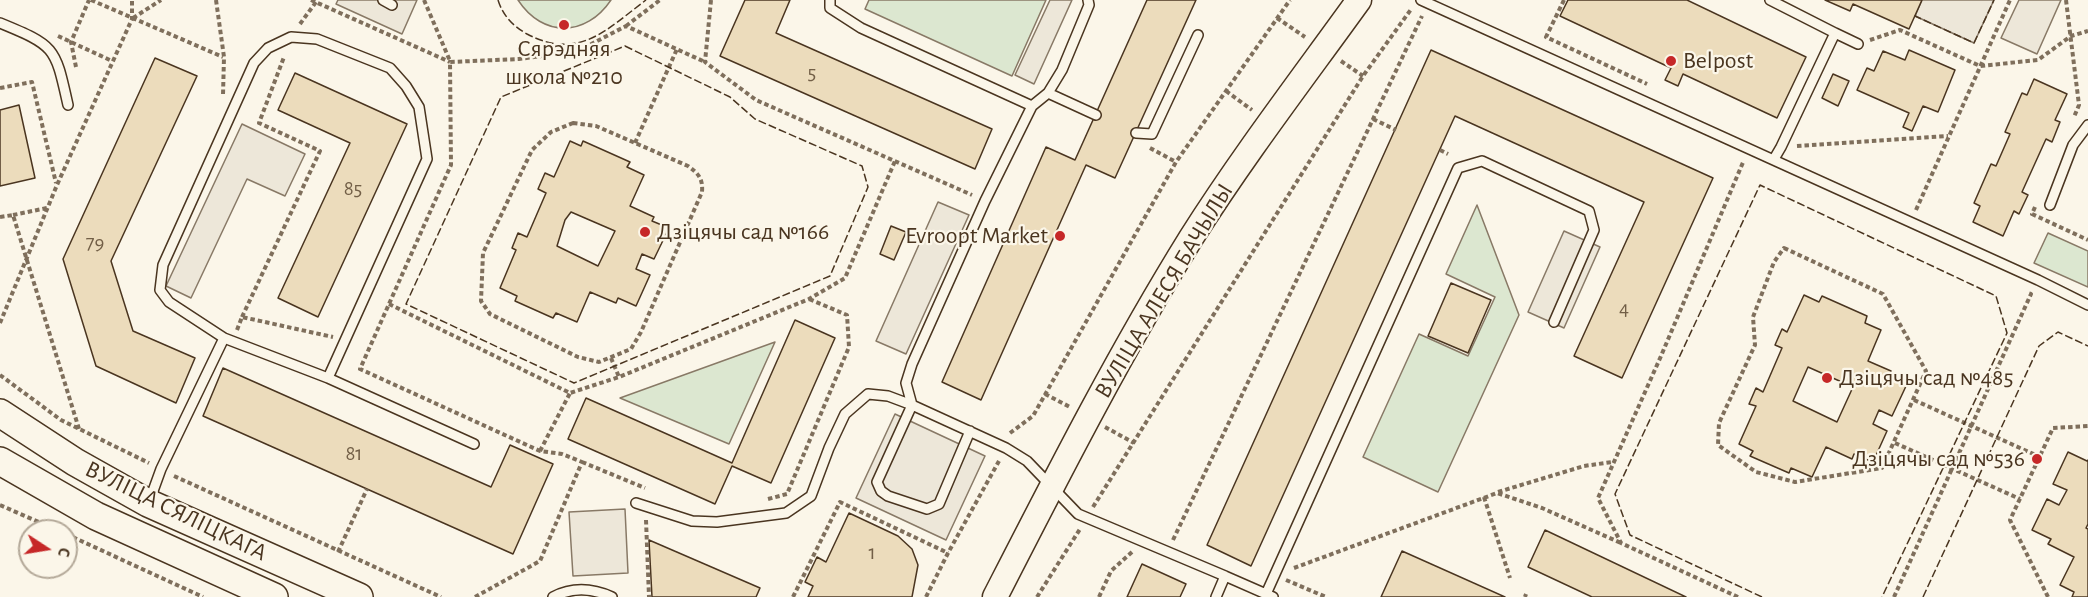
<!DOCTYPE html>
<html>
<head>
<meta charset="utf-8">
<style>
	body { margin:0 }
	#map { position:relative; width:2088px; height:597px; overflow:hidden; background:#fbf6e9; font-family:"Alegreya Sans",sans-serif }
	canvas { display:block }
	.north { position:absolute; left:18px; top:519px; width:60px; height:60px; box-sizing:border-box; background:#fbf6e9; border:2px solid #b4a999; border-radius:50%; rotate:102deg; font-size:16px; font-weight:700; line-height:24px; text-align:center; color:#4a3520 }
	.north::after { content:''; display:block; margin:auto; width:21px; height:27px; background:#c62828; clip-path:polygon(50% 0,100% 100%,50% 72%,0 100%) }
</style>
</head>
<body>
<div id="map">
<canvas width="2088" height="597"></canvas>
<div class="north">С</div>
</div>
<script>
const g = document.querySelector('canvas').getContext('2d');
g.lineJoin = 'round';
function fillPath(path, color) {
  g.fillStyle = color;
  g.fill(path, 'evenodd');
}
function strokePath(path, color, width, dash) {
  g.strokeStyle = color;
  g.lineWidth = width;
  g.lineCap = dash ? 'butt' : 'round';
  g.setLineDash(dash || []);
  g.stroke(path);
}
function label(font, color, halo, rows, align = 'center') {
  g.font = font + ' "Alegreya Sans",sans-serif';
  g.lineWidth = 4.5;
  g.setLineDash([]);
  g.textBaseline = 'middle';
  g.strokeStyle = halo;
  g.fillStyle = color;
  for (const [text, x, y, turn = 0] of rows) {
    g.save();
    g.translate(x, y);
    g.rotate((+turn || 0) * Math.PI / 180);
    g.textAlign = isNaN(turn) ? turn : align;
    if (halo) g.strokeText(text, 0, 0);
    g.fillText(text, 0, 0);
    g.restore();
  }
}
const green = new Path2D(`
	M 518,0 L 611,0 C 586,37 543,38 518,0 Z
	M 869,0 L 1046,0 L 1012,76 L 865,9 Z
	M 1477,205 L 1519,315 L 1438,492 L 1363,457 L 1419,334 L 1468,356 L 1495,297 L 1446,274 Z
	M 2048,233 L 2088,251 L 2088,287 L 2034,263 Z
	M 775,342 L 729,444 L 620,398 Z`);
fillPath(green, '#dce7d0');
strokePath(green, '#887966', 1.5);
const parking = new Path2D(`
	M 338,0 L 417,0 L 402,34 L 336,4 Z
	M 1050,0 L 1072,0 L 1034,84 L 1015,75 Z
	M 1922,0 L 1994,0 L 1974,43 L 1915,16 Z
	M 2019,0 L 2061,0 L 2037,54 L 2001,38 Z
	M 242,124 L 305,154 L 285,196 L 247,179 L 191,298 L 166,286 Z
	M 938,202 L 969,215 L 906,354 L 876,341 Z
	M 1564,231 L 1600,247 L 1564,328 L 1528,312 Z
	M 895,414 L 985,456 L 946,540 L 856,498 Z
	M 625,509 L 628,573 L 573,576 L 569,512 Z`);
fillPath(parking, '#ede7d9');
strokePath(parking, '#887966', 1.5);
const building = new Path2D(`
	M 745,0 L 790,0 L 776,33 L 992,129 L 975,169 L 720,56 Z
	M 1147,0 L 1196,0 L 1115,178 L 1086,165 L 981,400 L 942,382 L 1046,147 L 1075,160 Z
	M 1568,0 L 1687,0 L 1806,57 L 1777,118 L 1683,74 L 1678,86 L 1665,80 L 1671,68 L 1560,16 Z
	M 1825,0 L 1922,0 L 1909,29 L 1853,4 L 1850,11 Z
	M 1431,50 L 1713,178 L 1622,378 L 1574,356 L 1644,202 L 1455,116 L 1251,566 L 1207,545 Z
	M 1909,50 L 1955,70 L 1938,112 L 1923,106 L 1912,131 L 1903,127 L 1909,113 L 1857,90 L 1867,68 L 1874,71 L 1883,51 L 1905,60 Z
	M 155,58 L 197,76 L 111,261 L 133,331 L 195,358 L 176,403 L 96,366 L 63,259 Z
	M 295,73 L 407,124 L 318,317 L 278,298 L 350,143 L 278,110 Z
	M 1833,74 L 1849,81 L 1838,106 L 1822,98 Z
	M 2034,79 L 2067,94 L 2055,120 L 2060,122 L 2052,142 L 2046,139 L 2022,192 L 2028,195 L 2019,214 L 2014,211 L 2003,236 L 1973,222 L 1980,206 L 1974,203 L 1991,164 L 1996,166 L 2010,134 L 2005,132 L 2022,93 L 2027,95 Z
	M 19,105 L 35,178 L 0,186 L 0,110 Z
	M 570,141 L 581,146 L 583,141 L 630,162 L 627,167 L 644,175 L 630,206 L 654,217 L 652,221 L 669,228 L 654,259 L 642,254 L 636,269 L 650,275 L 636,306 L 618,298 L 616,303 L 590,292 L 577,322 L 556,313 L 553,318 L 515,301 L 517,296 L 500,288 L 516,250 L 512,248 L 518,233 L 527,237 L 546,193 L 538,189 L 545,173 L 554,177 ZM 571,212 L 615,231 L 598,266 L 557,246 L 565,220 Z
	M 891,226 L 906,232 L 894,260 L 880,254 Z
	M 1451,283 L 1491,300 L 1468,353 L 1428,336 Z
	M 1804,295 L 1819,302 L 1822,296 L 1867,316 L 1865,323 L 1881,330 L 1868,361 L 1891,371 L 1889,376 L 1907,384 L 1892,416 L 1879,410 L 1873,424 L 1887,431 L 1873,462 L 1854,454 L 1852,459 L 1826,447 L 1812,477 L 1791,468 L 1789,473 L 1750,456 L 1753,451 L 1739,444 L 1756,406 L 1749,404 L 1756,388 L 1763,392 L 1782,348 L 1775,345 L 1782,329 L 1787,332 ZM 1808,367 L 1853,387 L 1837,422 L 1793,401 Z
	M 795,320 L 835,338 L 771,483 L 732,466 L 715,504 L 568,439 L 586,398 L 732,463 Z
	M 223,368 L 491,487 L 510,445 L 553,464 L 513,554 L 203,416 Z
	M 2068,452 L 2087,461 L 2088,460 L 2088,524 L 2086,528 L 2088,529 L 2088,597 L 2072,597 L 2074,592 L 2060,585 L 2074,557 L 2048,544 L 2051,539 L 2032,530 L 2047,499 L 2059,505 L 2067,490 L 2053,484 Z
	M 849,513 L 898,536 L 912,549 L 918,565 L 912,597 L 808,597 L 813,586 L 805,582 L 817,557 L 826,562 Z
	M 1545,530 L 1686,597 L 1592,597 L 1528,567 Z
	M 649,540 L 760,588 L 756,597 L 652,597 Z
	M 1402,551 L 1505,597 L 1381,597 Z
	M 1142,564 L 1186,584 L 1180,597 L 1127,597 Z`);
fillPath(building, '#ecdcbc');
strokePath(building, '#4a3520', 1.5);
const service = new Path2D(`
	M 383,0 L 392,5
	M 830,0 L 830,8 L 861,28 L 1032,106
	M 1421,0 L 2038,280 L 2088,305
	M 1770,0 L 1835,33 L 1781,147 L 1774,159
	M 0,23 C 56,46 55,47 68,105
	M 1835,33 L 1858,44
	M 1048,93 L 1096,115
	M 1136,133 L 1152,134 L 1198,35
	M 2050,205 L 2073,145 L 2088,125
	M 328,378 L 427,159 L 419,107 L 406,86 L 390,68 L 317,39 L 291,37 L 268,48 L 254,63 L 163,265 L 160,290 L 169,302 L 224,338 L 328,378 L 474,444
	M 970,431 L 939,504 L 927,509 L 888,496 L 881,491 L 877,482 L 912,405 L 906,383 L 912,364 L 985,201 L 1032,106 L 1048,93 L 1062,70 L 1089,5 L 1088,0
	M 149,502 L 161,469 L 224,338
	M 636,503 L 692,521 L 717,522 L 786,513 L 811,496 L 829,448 L 845,414 L 868,394 L 888,396 L 912,405 L 1006,448 L 1027,461 L 1078,514 L 1225,576 L 1216,597
	M 1225,576 L 1273,597
	M 1266,594 L 1458,168 L 1482,161 L 1589,211 L 1594,230 L 1554,322
	M 553,597 C 572,587 592,588 612,597`);
const tertiary = new Path2D(`
	M 995,597 C 1057,476 1119,354 1191,238 C 1243,156 1302,79 1359,0`);
const secondary = new Path2D(`
	M 0,413 L 75,462 L 148,503 L 359,597
	M 0,461 L 96,516 L 274,597`);
strokePath(service, '#4a3520', 12);
strokePath(tertiary, '#4a3520', 27);
strokePath(secondary, '#4a3520', 30);
strokePath(new Path2D(`
	M 91,0 L 223,57
	M 216,0 L 224,57 L 223,95
	M 311,0 L 450,62
	M 424,0 L 450,61
	M 711,0 L 705,62 L 756,100 L 972,195
	M 1564,0 L 1546,37 L 1647,84
	M 2066,0 L 2079,105 L 2074,117
	M 133,18 L 161,0
	M 1277,18 L 1305,37
	M 300,24 L 316,2
	M 626,26 L 660,0
	M 58,36 L 112,61
	M 1870,40 L 1900,30 L 1980,66 L 2038,60 L 2071,36 L 2088,31
	M 1341,61 L 1363,76
	M 76,67 L 71,42 L 89,0
	M 0,88 L 32,82 L 56,183
	M 1226,91 L 1252,110
	M 1373,119 L 1396,130
	M 573,123 L 596,126 L 688,166 C 699,174 703,179 702,192 L 641,332 L 631,349 L 599,362 L 578,357 L 490,314 L 481,301 L 483,253 L 532,150 L 551,132 Z
	M 635,143 L 677,49
	M 1797,146 L 1948,136
	M 1150,148 L 1176,162
	M 1440,150 L 1448,154
	M 2035,207 L 2032,214 L 2088,240
	M 1916,210 L 2010,0
	M 13,215 L 47,208
	M 0,217 L 13,215 L 79,429
	M 1784,248 L 1883,294 L 1926,371 L 1882,468 L 1795,482 L 1756,472 L 1718,445 L 1719,423 L 1755,345 L 1753,317 L 1774,262 Z
	M 389,304 L 570,393 L 619,377 L 809,299 L 845,278 L 895,161
	M 242,317 L 320,151 L 259,123 L 284,57
	M 0,323 L 57,185 L 132,19 L 132,0
	M 237,330 L 242,317 L 333,337
	M 611,358 L 619,377
	M 0,375 L 61,420 L 149,463
	M 1045,394 L 1070,407
	M 1914,400 L 2040,457
	M 1105,427 L 1134,443
	M 1010,433 L 1033,416 L 1176,162 L 1290,0
	M 1895,443 L 2020,499
	M 540,451 L 570,393
	M 582,462 L 645,488
	M 174,476 L 441,597
	M 1498,492 L 1584,466 L 1612,462
	M 1484,497 L 1510,578
	M 768,499 L 787,494 L 849,347 L 847,315 L 809,299
	M 0,505 L 59,531
	M 1093,507 L 1363,76 L 1412,8
	M 646,520 L 649,597
	M 66,534 L 203,597
	M 1173,540 L 1422,16
	M 338,552 L 367,489
	M 1294,568 L 1497,493 L 1542,508 L 1621,543
	M 1286,580 L 1326,597
	M 475,597 L 540,561 L 582,462 L 562,454 L 540,451 L 360,369 L 451,165 L 450,62 L 519,59 L 578,51 L 626,26 L 705,62
	M 793,597 L 840,502 L 948,553
	M 926,597 L 948,553 L 999,461
	M 1037,597 L 1080,529
	M 1099,597 L 1111,571 L 1133,551
	M 1525,597 L 1526,594
	M 1738,597 L 1621,543 L 1598,498 L 1661,356 L 1744,160
	M 1894,597 L 2031,294 L 2028,293
	M 2048,597 L 2010,520 L 2053,428 L 2088,426`), '#7f6f5c', 4, [4.5, 3]);
strokePath(service, '#fbf6e9', 9);
strokePath(tertiary, '#fbf6e9', 24);
strokePath(secondary, '#fbf6e9', 27);
strokePath(new Path2D(`
	M 498,0 C 503,16 513,26 527,34 C 579,61 606,30 646,0
	M 1916,15 L 1915,16 L 1974,43 L 1994,0
	M 625,46 L 730,97 L 755,119 L 862,166 L 868,187 L 830,276 L 574,383 L 406,304 L 501,97 Z
	M 1762,597 L 1630,535 L 1615,494 L 1760,185 L 1996,296 L 2007,333 L 1882,597
	M 1923,597 L 2039,346 L 2058,332 L 2088,346`), '#4a3520', 1.5, [8, 3]);
for (const [x, y, r, color] of [
	[564,25,6,"#c62828"],
	[1671,61,6,"#c62828"],
	[645,232,6,"#c62828"],
	[1060,236,6,"#c62828"],
	[1827,378,6,"#c62828"],
	[2037,459,6,"#c62828"]
]) {
  const dot = new Path2D();
  dot.arc(x, y, r, 0, 2 * Math.PI);
  g.fillStyle = color;
  g.fill(dot);
  strokePath(dot, '#fbf6e9', 2);
}
label('21px', '#725f47', null, [
	["5",812,73],
	["85",353,189],
	["79",95,243],
	["4",1624,309],
	["81",354,454],
	["1",872,553]
]);
label('24px', '#4a3520', '#fbf6e9', [
	["Сярэдняя",564,49,"center"],
	["школа №210",564,77,"center"],
	["Belpost",1683,61],
	["Дзіцячы сад №166",657,232],
	["Evroopt Market",1048,236,"right"],
	["Дзіцячы сад №485",1839,378],
	["Дзіцячы сад №536",2025,459,"right"]
], 'left');
label('24px', '#4a3520', '#fbf6e9', [
	["ВУЛІЦА АЛЕСЯ БАЧЫЛЫ",1164,291,-59],
	["ВУЛІЦА СЯЛІЦКАГА",176,511,26]
]);
</script>
</body>
</html>
